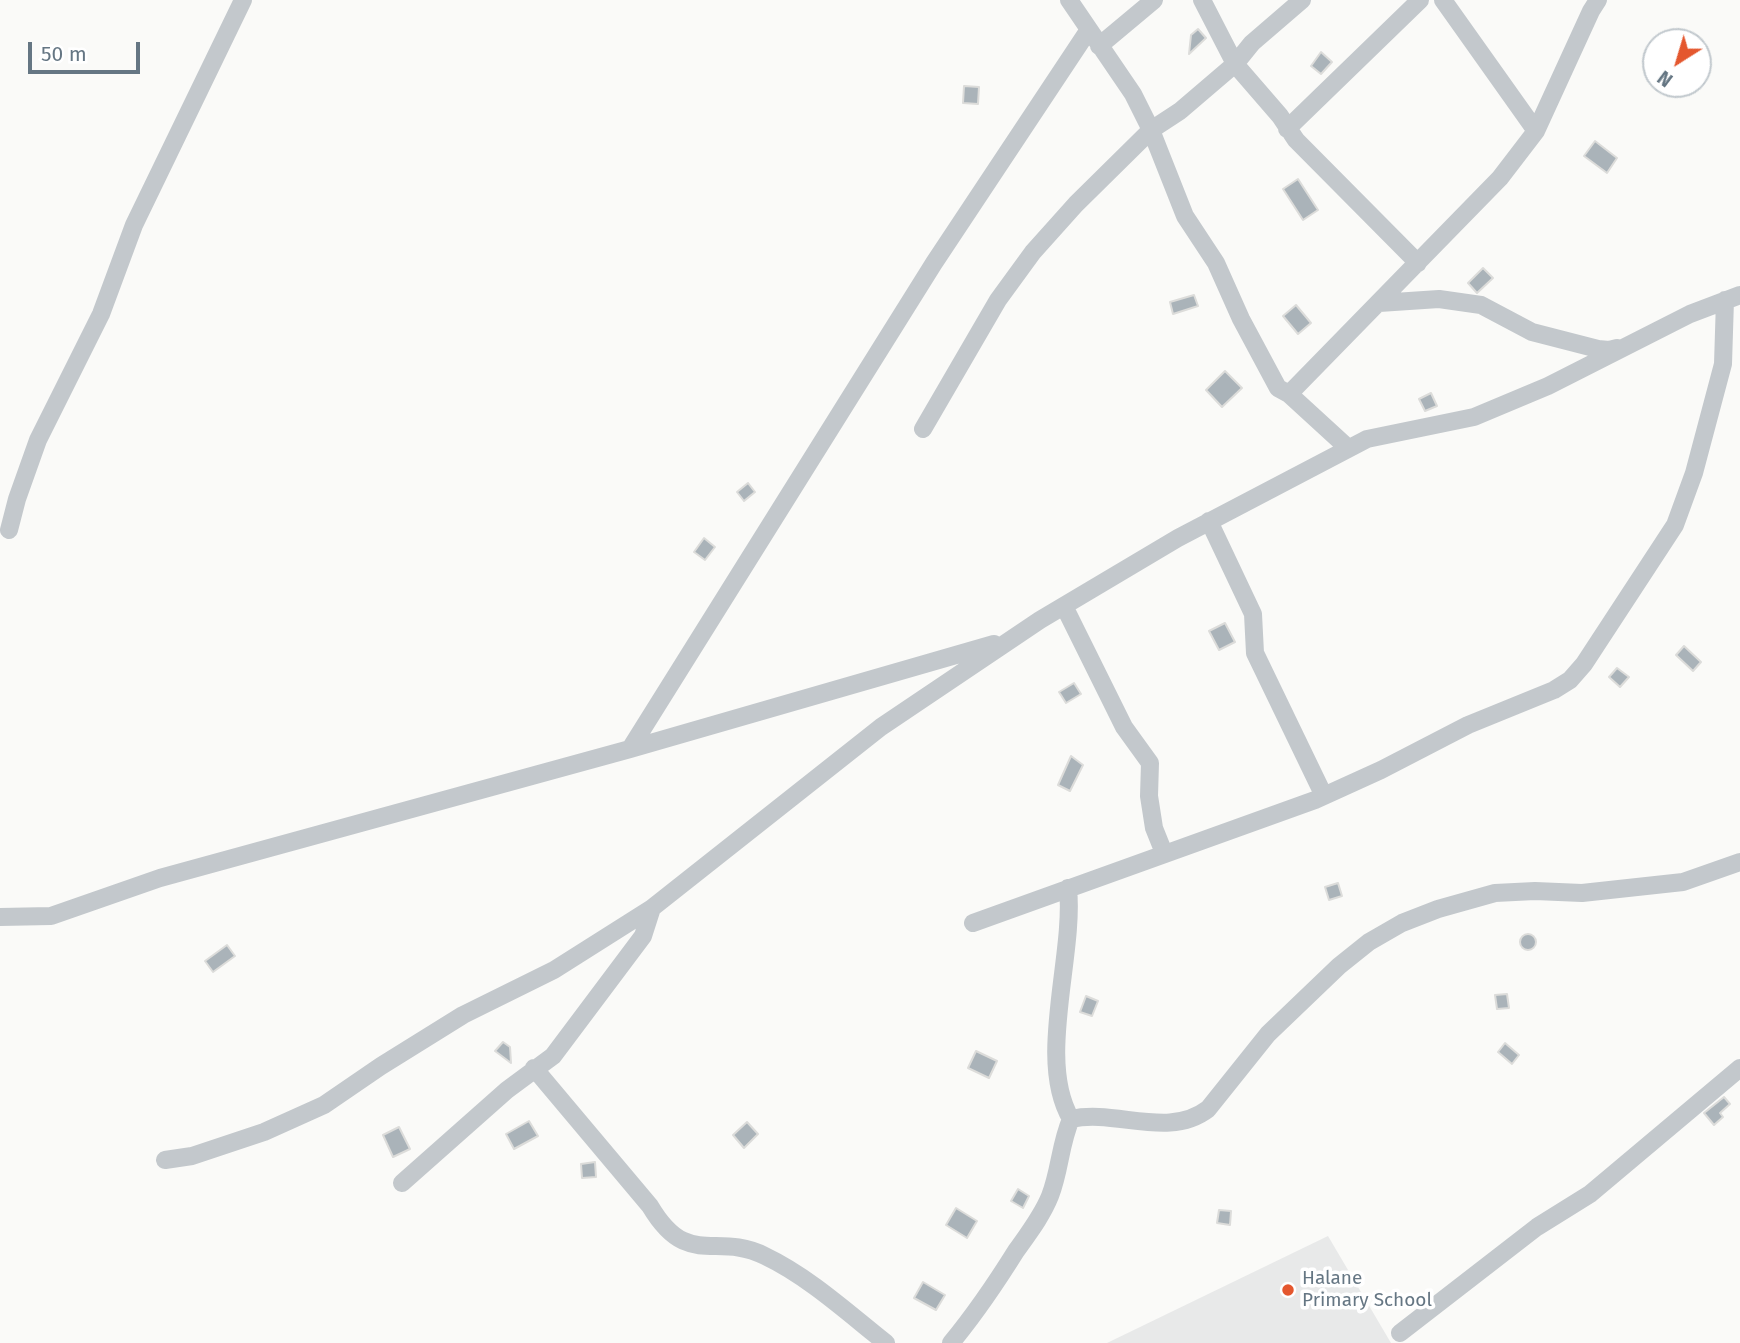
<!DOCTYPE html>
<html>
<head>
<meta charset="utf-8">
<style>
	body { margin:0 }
	#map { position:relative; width:1740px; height:1343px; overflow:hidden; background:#fafaf8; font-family:"Fira Sans",sans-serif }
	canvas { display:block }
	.north { position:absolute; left:1642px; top:28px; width:70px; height:70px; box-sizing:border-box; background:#fff; border:2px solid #c1c8cd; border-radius:50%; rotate:217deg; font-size:19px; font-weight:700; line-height:28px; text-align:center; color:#657683 }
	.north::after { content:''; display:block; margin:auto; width:24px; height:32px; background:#e4572e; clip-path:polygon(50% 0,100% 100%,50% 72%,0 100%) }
	.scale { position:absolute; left:28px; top:42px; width:112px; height:32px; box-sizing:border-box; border:4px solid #657683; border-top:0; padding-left:9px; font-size:21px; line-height:24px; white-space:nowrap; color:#657683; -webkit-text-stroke:5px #fff; paint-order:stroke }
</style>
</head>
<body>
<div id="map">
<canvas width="1740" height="1343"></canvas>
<div class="north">N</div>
<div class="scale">50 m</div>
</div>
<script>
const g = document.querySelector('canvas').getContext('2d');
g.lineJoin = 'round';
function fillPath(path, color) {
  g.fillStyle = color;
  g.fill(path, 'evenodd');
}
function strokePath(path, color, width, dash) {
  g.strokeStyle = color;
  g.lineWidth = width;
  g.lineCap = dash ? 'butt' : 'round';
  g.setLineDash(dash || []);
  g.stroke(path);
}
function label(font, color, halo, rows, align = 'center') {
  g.font = font + ' "Fira Sans",sans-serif';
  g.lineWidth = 7;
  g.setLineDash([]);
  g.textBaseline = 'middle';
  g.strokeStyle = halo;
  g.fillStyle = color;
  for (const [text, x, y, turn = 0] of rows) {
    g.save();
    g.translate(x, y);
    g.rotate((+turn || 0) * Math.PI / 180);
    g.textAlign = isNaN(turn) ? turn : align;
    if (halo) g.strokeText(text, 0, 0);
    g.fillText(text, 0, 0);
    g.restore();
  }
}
fillPath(new Path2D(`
	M 1328,1236 L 1391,1343 L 1107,1343 Z`), '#e8e9e9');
const building = new Path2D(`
	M 1198,29 L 1206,38 L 1189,54 L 1191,35 Z
	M 1321,52 L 1332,62 L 1321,74 L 1311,66 Z
	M 964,86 L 979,87 L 978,104 L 963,103 Z
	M 1595,141 L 1617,158 L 1607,173 L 1584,156 Z
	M 1298,179 L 1318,210 L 1303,220 L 1283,189 Z
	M 1483,268 L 1493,278 L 1477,293 L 1468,283 Z
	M 1194,295 L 1198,306 L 1173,314 L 1170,302 Z
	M 1296,305 L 1311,323 L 1298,334 L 1283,316 Z
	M 1225,371 L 1242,388 L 1222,407 L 1206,390 Z
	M 1431,393 L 1437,406 L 1425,411 L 1419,399 Z
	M 748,483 L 755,492 L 744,501 L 737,492 Z
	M 704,538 L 715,547 L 705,560 L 694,552 Z
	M 1225,623 L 1235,642 L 1219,650 L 1209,631 Z
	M 1684,646 L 1701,662 L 1693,671 L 1676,655 Z
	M 1617,668 L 1629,677 L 1620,687 L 1609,677 Z
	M 1074,683 L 1081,694 L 1066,703 L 1059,692 Z
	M 1071,756 L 1083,765 L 1070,791 L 1058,785 Z
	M 1338,883 L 1342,896 L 1329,900 L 1325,887 Z
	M1520 942a8 8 0 1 1 16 0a8 8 0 1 1-16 0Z
	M 227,945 L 235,956 L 213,972 L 205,961 Z
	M 1507,994 L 1509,1008 L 1497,1009 L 1495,995 Z
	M 1086,996 L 1098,1001 L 1092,1016 L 1080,1012 Z
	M 503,1042 L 510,1047 L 511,1063 L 495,1051 Z
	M 1505,1043 L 1519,1055 L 1512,1064 L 1498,1052 Z
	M 976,1051 L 997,1061 L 989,1078 L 968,1068 Z
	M 1724,1097 L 1730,1104 L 1720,1113 L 1723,1117 L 1714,1125 L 1704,1113 Z
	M 529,1121 L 538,1136 L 514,1149 L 506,1134 Z
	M 747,1122 L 758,1134 L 744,1148 L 733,1135 Z
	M 399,1127 L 410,1149 L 393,1157 L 383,1135 Z
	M 595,1162 L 596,1177 L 582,1178 L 581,1164 Z
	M 1018,1189 L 1029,1196 L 1023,1208 L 1011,1201 Z
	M 956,1208 L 977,1221 L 967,1238 L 946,1225 Z
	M 1219,1210 L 1231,1211 L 1230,1225 L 1217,1223 Z
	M 923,1282 L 945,1295 L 936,1310 L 914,1298 Z`);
fillPath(building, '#aab3b9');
strokePath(building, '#dcdcda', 2);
strokePath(new Path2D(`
	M 1069,0 L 1133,94 L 1151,130 L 1185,216 L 1216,263 L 1241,319 L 1278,388 L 1289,394 L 1348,448
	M 1202,0 L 1235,64 L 1280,116 L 1296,140 L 1418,263
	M 1443,0 L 1536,131
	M 1099,46 L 1154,0
	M 1287,129 L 1420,0
	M 1379,303 L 1439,299 L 1481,305 L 1532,332 L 1598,349 L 1609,350 L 1617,348
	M 1289,394 L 1500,178 L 1536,131 L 1591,11 L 1598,0
	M 923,429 L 998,300 L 1033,252 L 1076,204 L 1151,130 L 1180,111 L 1235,64 L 1252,43 L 1302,0
	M 1209,521 L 1253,614 L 1255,653 L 1324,796
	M 9,530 L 17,499 L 38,440 L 101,314 L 134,225 L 243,0
	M 1064,606 L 1124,727 L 1150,763 L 1149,796 L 1154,828 L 1164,853
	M 630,749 L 934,263 L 1088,31
	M 1068,888 C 1075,956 1036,1060 1071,1119
	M 0,917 L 51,916 L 160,878 L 630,749 L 994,644
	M 973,923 L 1315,800 L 1381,770 L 1468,725 L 1554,690 L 1570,680 L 1584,664 L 1675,525 L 1694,473 L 1723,364 L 1725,300
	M 534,1068 L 650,1206 C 688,1270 715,1231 765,1256 C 809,1277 848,1313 886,1343
	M 165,1160 L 192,1156 L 264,1132 L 324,1105 L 381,1066 L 463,1015 L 554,970 L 652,908 L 881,727 L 1040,620 L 1178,538 L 1367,439 L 1474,417 L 1548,386 L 1690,314 L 1740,295
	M 402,1183 L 507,1090 L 553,1056 L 643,936 L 652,908
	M 1400,1333 L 1537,1227 L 1590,1194 L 1740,1068
	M 951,1343 C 975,1314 996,1283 1016,1251 C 1028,1234 1042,1216 1050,1196 C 1060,1171 1060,1144 1071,1119 C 1116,1109 1169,1139 1208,1109 L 1268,1034 L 1339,966 L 1369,942 L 1402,923 L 1438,909 L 1495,893 L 1535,891 L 1582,893 L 1683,882 L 1740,862`), '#c3c8cc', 18);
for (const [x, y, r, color] of [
	[1288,1290,7,"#e4572e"]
]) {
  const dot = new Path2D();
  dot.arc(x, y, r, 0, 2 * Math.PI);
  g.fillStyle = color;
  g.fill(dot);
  strokePath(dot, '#fff', 2.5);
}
label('19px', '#657683', '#fff', [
	["Halane",1302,1279],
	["Primary School",1302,1301]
], 'left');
</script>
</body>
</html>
